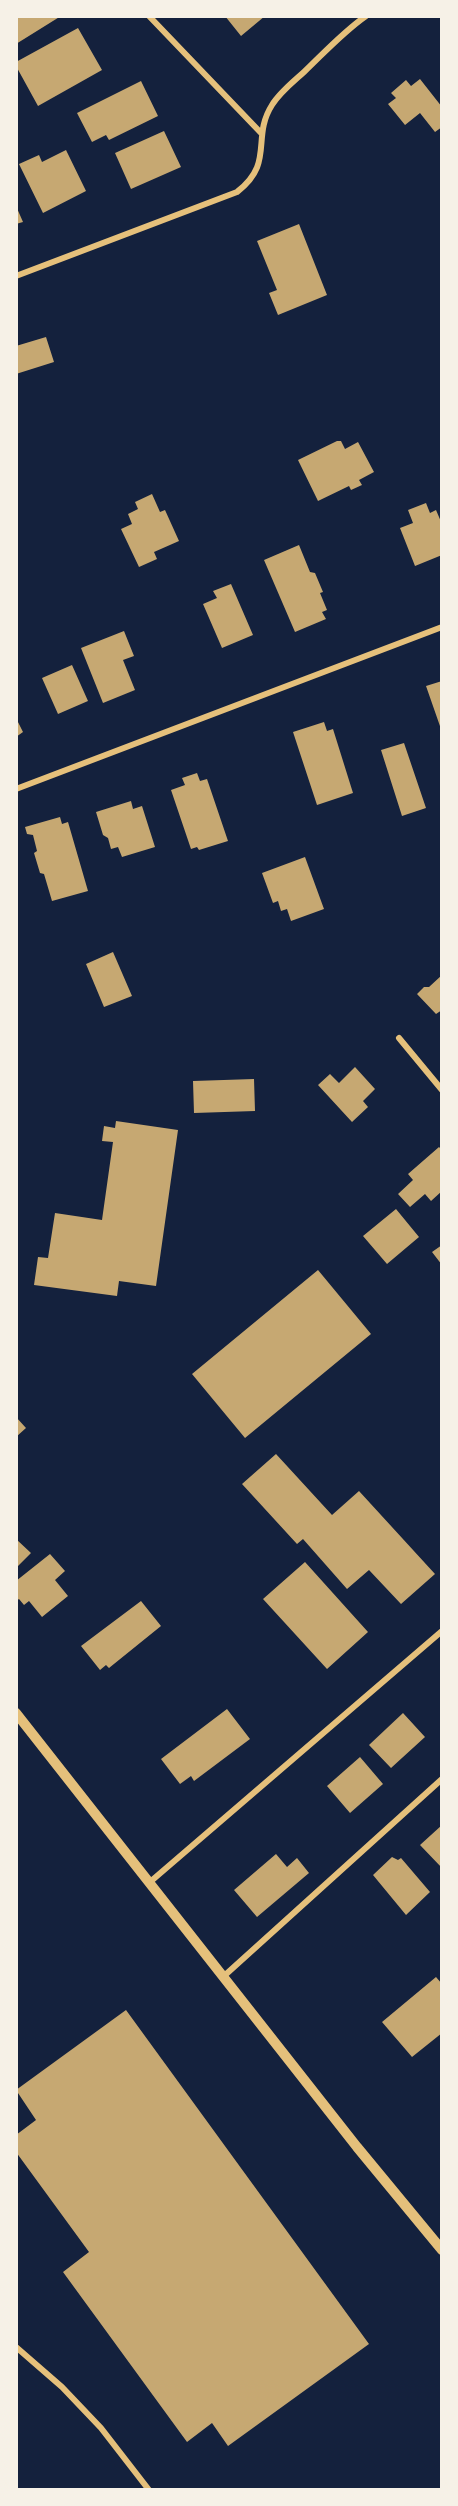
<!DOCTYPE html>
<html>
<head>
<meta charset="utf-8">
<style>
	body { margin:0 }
	#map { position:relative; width:458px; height:2506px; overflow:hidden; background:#14213d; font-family:"Nunito Sans",sans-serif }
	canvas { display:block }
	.frame { position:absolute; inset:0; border:18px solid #f6f1e7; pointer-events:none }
</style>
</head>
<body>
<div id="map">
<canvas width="458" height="2506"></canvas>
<div class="frame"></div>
</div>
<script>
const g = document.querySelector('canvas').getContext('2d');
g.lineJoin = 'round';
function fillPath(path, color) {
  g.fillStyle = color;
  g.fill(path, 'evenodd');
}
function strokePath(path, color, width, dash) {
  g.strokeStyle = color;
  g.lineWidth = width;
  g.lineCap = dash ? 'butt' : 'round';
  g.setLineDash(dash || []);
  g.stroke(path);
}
fillPath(new Path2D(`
	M 16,16 L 61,16 L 16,44 Z
	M 225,16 L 265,16 L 241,36 Z
	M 78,28 L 102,70 L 38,106 L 16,66 L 16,62 Z
	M 420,79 L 442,107 L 442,127 L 435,132 L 420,113 L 405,125 L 388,104 L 396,98 L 391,93 L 406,80 L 411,86 Z
	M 141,81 L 158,116 L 109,140 L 106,135 L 92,142 L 77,113 Z
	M 164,131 L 181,167 L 131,189 L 115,153 Z
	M 66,150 L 86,191 L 43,213 L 19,164 L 39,155 L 42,162 Z
	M 16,206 L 23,222 L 16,224 Z
	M 299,224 L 327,295 L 278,315 L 269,293 L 277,290 L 257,241 Z
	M 46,337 L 54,362 L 16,374 L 16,346 Z
	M 337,441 L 341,441 L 345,449 L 358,442 L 374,472 L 359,480 L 362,485 L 351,490 L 349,486 L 318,501 L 298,460 Z
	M 152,494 L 160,512 L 165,510 L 179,541 L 154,552 L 157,559 L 139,567 L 121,529 L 132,524 L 128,514 L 138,509 L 135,502 Z
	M 426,503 L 430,513 L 436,510 L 442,524 L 442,555 L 415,566 L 400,528 L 413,523 L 408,510 Z
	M 299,545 L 310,572 L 315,573 L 323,592 L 320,593 L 327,610 L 322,612 L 326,619 L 295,632 L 264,560 Z
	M 231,584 L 253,635 L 222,648 L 203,604 L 217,598 L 213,591 Z
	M 124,631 L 134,656 L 123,660 L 135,690 L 103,703 L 81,648 Z
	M 72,665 L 88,701 L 58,714 L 42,678 Z
	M 442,681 L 442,729 L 441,729 L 426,686 Z
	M 16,718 L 23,732 L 16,737 Z
	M 324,722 L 327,731 L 333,729 L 353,793 L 317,805 L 293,732 Z
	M 404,743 L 426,808 L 402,816 L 381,750 Z
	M 197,773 L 200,781 L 207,779 L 228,841 L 199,850 L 197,847 L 191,849 L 171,790 L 185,785 L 182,778 Z
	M 131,801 L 133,809 L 142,806 L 155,847 L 122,857 L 118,847 L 111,849 L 108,838 L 103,835 L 96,812 Z
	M 60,817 L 62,824 L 68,822 L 88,891 L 52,901 L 44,874 L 40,873 L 34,853 L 37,851 L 33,835 L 27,834 L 25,827 Z
	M 305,857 L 324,909 L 291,921 L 287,909 L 281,911 L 278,901 L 273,903 L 262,873 Z
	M 113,952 L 132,996 L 104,1007 L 86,964 Z
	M 442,975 L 442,1010 L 436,1014 L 417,994 L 424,987 L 429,987 Z
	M 355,1067 L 375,1089 L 363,1101 L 368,1107 L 352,1122 L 318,1085 L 330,1074 L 339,1083 Z
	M 254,1079 L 255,1111 L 194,1113 L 193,1081 Z
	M 116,1121 L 178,1130 L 156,1286 L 119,1281 L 117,1296 L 34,1285 L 38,1257 L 48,1258 L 55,1213 L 102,1220 L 113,1142 L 102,1141 L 104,1126 L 115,1128 Z
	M 439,1147 L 442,1150 L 442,1191 L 431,1201 L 425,1194 L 410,1207 L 398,1194 L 413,1180 L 408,1174 Z
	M 396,1209 L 419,1237 L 387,1264 L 363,1236 Z
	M 442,1245 L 442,1265 L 432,1252 Z
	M 318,1270 L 371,1334 L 245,1438 L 192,1374 Z
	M 16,1417 L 26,1428 L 16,1437 Z
	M 276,1454 L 332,1515 L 359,1491 L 435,1574 L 401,1604 L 369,1570 L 347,1589 L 303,1539 L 297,1544 L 242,1484 Z
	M 16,1539 L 31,1553 L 16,1568 Z
	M 50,1554 L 65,1571 L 55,1580 L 68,1596 L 42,1617 L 29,1601 L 24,1605 L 19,1599 L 16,1601 L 16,1581 Z
	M 305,1562 L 368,1632 L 327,1669 L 263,1599 Z
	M 141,1601 L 161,1626 L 109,1668 L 106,1665 L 100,1670 L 81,1646 Z
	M 227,1709 L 250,1739 L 194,1781 L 191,1776 L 180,1784 L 161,1759 Z
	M 403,1713 L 425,1737 L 391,1768 L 369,1745 Z
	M 360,1757 L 383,1784 L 350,1813 L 327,1786 Z
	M 442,1825 L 442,1868 L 420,1845 Z
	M 276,1854 L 287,1867 L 297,1858 L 309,1873 L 257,1917 L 234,1890 Z
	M 392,1857 L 398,1860 L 401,1858 L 430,1892 L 406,1915 L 373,1875 Z
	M 436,1977 L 442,1984 L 442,2033 L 412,2057 L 382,2022 Z
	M 126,2010 L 369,2344 L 228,2446 L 212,2423 L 187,2442 L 63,2272 L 89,2252 L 16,2152 L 16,2135 L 36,2120 L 16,2090 Z`), '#c6a872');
strokePath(new Path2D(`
	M 149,16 L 262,134
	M 16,276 L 237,192 C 275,163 251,138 272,105 C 280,92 293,82 304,72 C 324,53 343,32 366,16
	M 16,789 L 442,627
	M 399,1038 L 442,1090
	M 150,1882 L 442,1631
	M 224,1976 L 442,1779
	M 16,2347 L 62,2387 L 101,2428 L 149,2490`), '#e5c07b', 6);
strokePath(new Path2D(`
	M 16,1713 L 357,2147 L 442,2250`), '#e5c07b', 10);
</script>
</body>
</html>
